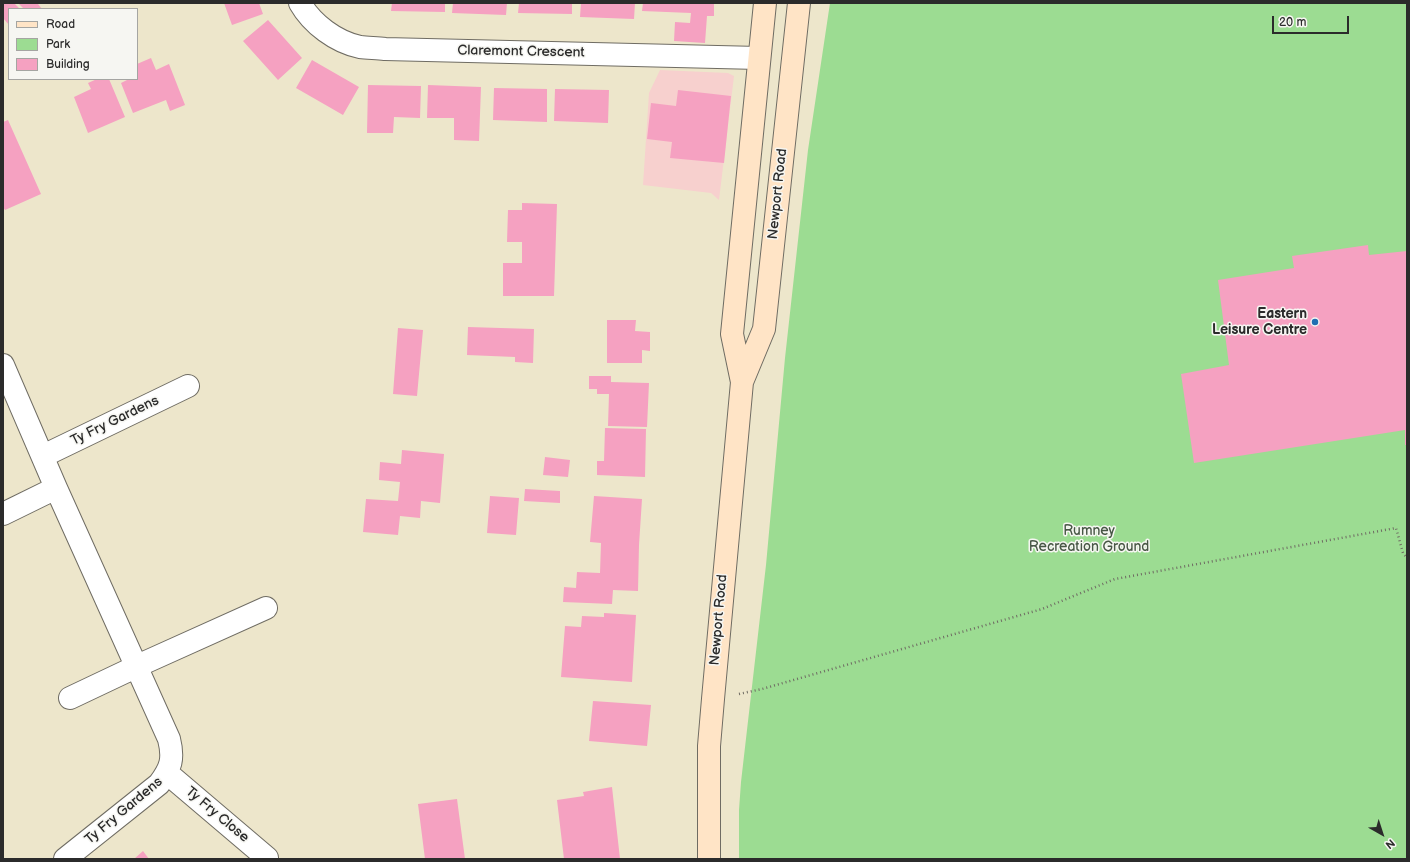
<!DOCTYPE html>
<html>
<head>
<meta charset="utf-8">
<style>
	body { margin:0 }
	#map { position:relative; width:1410px; height:862px; overflow:hidden; background:#ede6cb; font-family:"Balsamiq Sans",sans-serif }
	canvas { display:block }
	.frame { position:absolute; inset:0; border:4px solid #2b2b2b; pointer-events:none }
	.legend { position:absolute; left:8px; top:8px; width:130px; height:72px; box-sizing:border-box; background:#f6f6f2; border:1px solid #a5a5a2; margin:0; padding:5px 7px; list-style:none; font-size:12px; color:#2b2b2b }
	.legend li { display:flex; align-items:center; gap:8px; height:20px }
	.legend b { width:20px; border:1px solid #a5a5a2 }
	.north { position:absolute; left:1362px; top:814px; width:40px; height:40px; -webkit-text-stroke:3px #f6f6f2; paint-order:stroke; rotate:141deg; font-size:11px; font-weight:700; line-height:16px; text-align:center; color:#2b2b2b }
	.north::after { content:''; display:block; margin:auto; width:14px; height:18px; background:#2b2b2b; clip-path:polygon(50% 0,100% 100%,50% 72%,0 100%) }
	.scale { position:absolute; left:1272px; top:16px; width:77px; height:18px; box-sizing:border-box; border:2px solid #2b2b2b; border-top:0; padding-left:5px; font-size:12px; line-height:14px; white-space:nowrap; color:#2b2b2b; -webkit-text-stroke:3px #f6f6f2; paint-order:stroke }
</style>
</head>
<body>
<div id="map">
<canvas width="1410" height="862"></canvas>
<div class="frame"></div>
<ul class="legend">
<li><b style="height:5px;background:#ffe4c6"></b>Road</li>
<li><b style="height:11px;background:#9cdc92"></b>Park</li>
<li><b style="height:11px;background:#f5a1c1"></b>Building</li>
</ul>
<div class="north">N</div>
<div class="scale">20 m</div>
</div>
<script>
const g = document.querySelector('canvas').getContext('2d');
g.lineJoin = 'round';
function fillPath(path, color) {
  g.fillStyle = color;
  g.fill(path, 'evenodd');
}
function strokePath(path, color, width, dash) {
  g.strokeStyle = color;
  g.lineWidth = width;
  g.lineCap = dash ? 'butt' : 'round';
  g.setLineDash(dash || []);
  g.stroke(path);
}
function label(font, color, halo, rows, align = 'center') {
  g.font = font + ' "Balsamiq Sans",sans-serif';
  g.lineWidth = 3;
  g.setLineDash([]);
  g.textBaseline = 'middle';
  g.strokeStyle = halo;
  g.fillStyle = color;
  for (const [text, x, y, turn = 0] of rows) {
    g.save();
    g.translate(x, y);
    g.rotate((+turn || 0) * Math.PI / 180);
    g.textAlign = isNaN(turn) ? turn : align;
    if (halo) g.strokeText(text, 0, 0);
    g.fillText(text, 0, 0);
    g.restore();
  }
}
fillPath(new Path2D(`
	M 660,70 L 728,73 L 734,76 L 719,200 L 711,193 L 643,185 L 649,93 Z`), '#f7d0ce');
fillPath(new Path2D(`
	M 830,3 L 1407,3 L 1407,859 L 739,859 L 739,810 L 741,782 L 766,565 L 785,358 L 808,150 Z`), '#9cdc92');
fillPath(new Path2D(`
	M 3,3 L 14,3 L 20,9 L 9,9 L 9,25 L 3,18 Z
	M 18,3 L 39,3 L 38,4 L 42,9 L 24,9 Z
	M 224,3 L 259,3 L 263,14 L 232,25 Z
	M 392,3 L 445,3 L 445,12 L 391,11 Z
	M 453,3 L 507,3 L 506,15 L 452,13 Z
	M 519,3 L 572,3 L 572,14 L 518,13 Z
	M 581,3 L 635,3 L 634,19 L 580,17 Z
	M 643,3 L 714,3 L 714,16 L 707,16 L 705,43 L 674,41 L 675,22 L 690,23 L 691,13 L 642,11 Z
	M 268,20 L 302,58 L 278,80 L 243,41 Z
	M 151,58 L 156,70 L 169,64 L 185,105 L 170,111 L 166,100 L 133,113 L 121,83 L 129,79 L 137,79 L 137,64 Z
	M 312,60 L 359,87 L 343,115 L 296,88 Z
	M 97,79 L 109,79 L 125,117 L 88,133 L 74,97 L 91,89 L 88,83 Z
	M 368,85 L 421,86 L 420,118 L 394,117 L 393,133 L 367,133 Z
	M 428,85 L 481,87 L 479,141 L 454,140 L 454,118 L 427,118 Z
	M 494,88 L 547,89 L 547,122 L 493,120 Z
	M 555,89 L 609,90 L 608,123 L 554,121 Z
	M 678,90 L 731,96 L 724,163 L 670,158 L 672,142 L 647,139 L 651,103 L 676,106 Z
	M 8,120 L 41,194 L 5,210 L 3,207 L 3,122 Z
	M 522,203 L 557,204 L 554,296 L 503,296 L 503,263 L 522,263 L 522,242 L 507,242 L 508,210 L 522,210 Z
	M 1368,245 L 1369,255 L 1407,251 L 1407,445 L 1405,445 L 1405,430 L 1194,463 L 1181,374 L 1229,365 L 1218,280 L 1294,268 L 1292,256 Z
	M 607,320 L 636,320 L 635,331 L 650,332 L 650,351 L 642,350 L 642,363 L 607,363 Z
	M 468,327 L 534,329 L 533,363 L 515,362 L 515,357 L 467,355 Z
	M 398,328 L 423,330 L 417,396 L 393,394 Z
	M 589,376 L 611,376 L 611,382 L 649,383 L 647,427 L 608,426 L 609,394 L 597,394 L 597,389 L 589,389 Z
	M 605,428 L 646,429 L 645,477 L 597,475 L 597,461 L 604,461 Z
	M 402,450 L 444,454 L 440,503 L 421,501 L 420,518 L 400,516 L 398,535 L 363,532 L 366,499 L 398,501 L 400,482 L 379,480 L 380,462 L 401,464 Z
	M 545,457 L 570,460 L 568,477 L 543,475 Z
	M 525,489 L 560,491 L 560,503 L 524,501 Z
	M 490,496 L 519,498 L 516,535 L 487,533 Z
	M 594,496 L 642,499 L 639,545 L 638,591 L 613,590 L 612,604 L 563,602 L 564,587 L 576,588 L 577,572 L 600,573 L 601,543 L 590,542 Z
	M 604,613 L 636,615 L 632,682 L 561,677 L 565,626 L 581,627 L 582,616 L 604,617 Z
	M 593,701 L 651,705 L 647,746 L 589,741 Z
	M 612,787 L 620,859 L 564,859 L 557,800 L 584,796 L 583,792 Z
	M 457,799 L 465,859 L 425,859 L 418,804 Z
	M 143,851 L 149,859 L 134,859 Z`), '#f5a1c1');
const street = new Path2D(`
	M 300,3 C 312,24 336,42 360,47 C 368,48 377,48 385,49 L 759,58
	M 3,365 L 56,488 L 169,739 C 174,759 171,768 159,784 L 65,859
	M 43,456 L 188,386
	M 3,514 L 56,488
	M 70,698 L 146,662 L 266,608
	M 167,773 L 267,858`);
const secondary = new Path2D(`
	M 742,382 L 732,334 L 765,3
	M 709,859 L 709,746 L 713,699 L 742,382 L 764,329 L 799,3`);
strokePath(street, '#6f6c63', 24);
strokePath(secondary, '#6f6c63', 24);
strokePath(new Path2D(`
	M 739,694 L 762,689 L 1042,609 L 1115,579 L 1396,528 L 1403,553 L 1407,558`), '#6f6c63', 2.5, [1, 3]);
strokePath(street, '#fff', 22);
strokePath(secondary, '#ffe4c6', 22);
for (const [x, y, r, color] of [
	[1315,322,4,"#1f6fb2"]
]) {
  const dot = new Path2D();
  dot.arc(x, y, r, 0, 2 * Math.PI);
  g.fillStyle = color;
  g.fill(dot);
  strokePath(dot, '#f6f6f2', 1.5);
}
label('14px', '#2b2b2b', '#f6f6f2', [
	["Claremont Crescent",521,52,1],
	["Newport Road",778,194,-84],
	["Ty Fry Gardens",115,421,-26],
	["Newport Road",719,620,-85],
	["Ty Fry Gardens",124,811,-40],
	["Ty Fry Close",217,815,40]
]);
label('bold 14px', '#2b2b2b', '#f6f6f2', [
	["Eastern",1307,314],
	["Leisure Centre",1307,330]
], 'right');
label('14px', '#475745', '#f6f6f2', [
	["Rumney",1089,531],
	["Recreation Ground",1089,547]
]);
</script>
</body>
</html>
